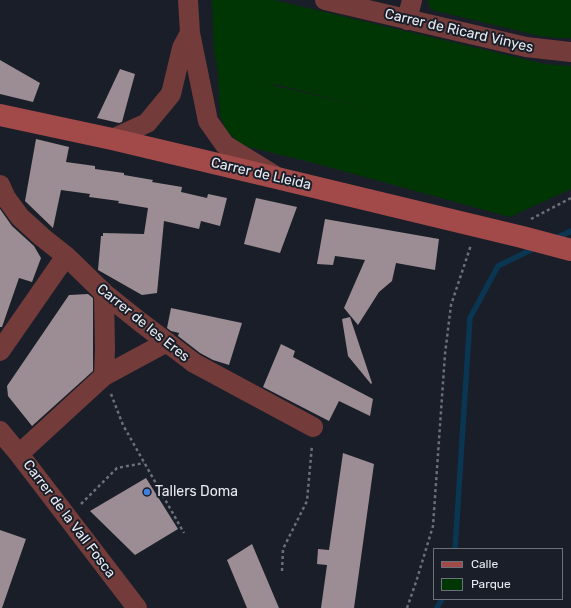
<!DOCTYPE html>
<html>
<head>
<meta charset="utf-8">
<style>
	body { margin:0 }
	#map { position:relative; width:571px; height:608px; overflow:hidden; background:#1a1e28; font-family:Rubik,sans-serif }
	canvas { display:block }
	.legend { position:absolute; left:433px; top:548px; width:130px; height:52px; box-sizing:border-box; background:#1a1e28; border:1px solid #6c7079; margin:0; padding:5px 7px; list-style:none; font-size:12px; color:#e8ebf2 }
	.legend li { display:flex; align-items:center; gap:8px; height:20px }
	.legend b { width:20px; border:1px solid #6c7079 }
</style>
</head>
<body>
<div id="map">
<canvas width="571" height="608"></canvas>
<ul class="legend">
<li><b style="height:5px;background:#a2494a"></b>Calle</li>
<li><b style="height:11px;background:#003604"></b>Parque</li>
</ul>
</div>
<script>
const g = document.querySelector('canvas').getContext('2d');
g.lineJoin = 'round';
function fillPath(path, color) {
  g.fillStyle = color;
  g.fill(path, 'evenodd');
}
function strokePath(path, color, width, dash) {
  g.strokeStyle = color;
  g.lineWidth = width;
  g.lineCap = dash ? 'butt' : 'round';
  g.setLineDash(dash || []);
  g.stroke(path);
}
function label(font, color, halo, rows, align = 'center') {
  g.font = font + ' Rubik,sans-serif';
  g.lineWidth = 4;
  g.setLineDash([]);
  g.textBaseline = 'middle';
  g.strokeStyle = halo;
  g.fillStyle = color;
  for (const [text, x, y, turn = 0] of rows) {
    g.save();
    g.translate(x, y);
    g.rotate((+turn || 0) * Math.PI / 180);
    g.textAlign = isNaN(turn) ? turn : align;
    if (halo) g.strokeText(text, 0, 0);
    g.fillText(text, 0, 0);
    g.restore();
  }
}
fillPath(new Path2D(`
	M 212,0 L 274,0 L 545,64 L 571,66 L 571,189 L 510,217 L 314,163 L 245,146 L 239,143 L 227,131 L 220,116 L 218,73 L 214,51 ZM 267,84 L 278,85 L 366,107 Z
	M 428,0 L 571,0 L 571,38 L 559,38 L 540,36 L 432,10 L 427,2 Z`), '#003604');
strokePath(new Path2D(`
	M 554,239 L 571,231
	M 455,549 L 470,318 L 498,266 L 537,247
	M 437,608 L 442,599`), '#0a3652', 5.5);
fillPath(new Path2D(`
	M 0,60 L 40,83 L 33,102 L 0,94 Z
	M 120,69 L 135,74 L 122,122 L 119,123 L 97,118 Z
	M 36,139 L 69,147 L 66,162 L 95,166 L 95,169 L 124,173 L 124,175 L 153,180 L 152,182 L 182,187 L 181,192 L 207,198 L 208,194 L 227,198 L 220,226 L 201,221 L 199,229 L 164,221 L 157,293 L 142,295 L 98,270 L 101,236 L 103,236 L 103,233 L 144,234 L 148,208 L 118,203 L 119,201 L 89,197 L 90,194 L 61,190 L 53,228 L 25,201 Z
	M 256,198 L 297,207 L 280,253 L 244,244 Z
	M 0,209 L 12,226 L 34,246 L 41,258 L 32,282 L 19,278 L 2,327 L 0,327 Z
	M 325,219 L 439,239 L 435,270 L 396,263 L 392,281 L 379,292 L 358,325 L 344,308 L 365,260 L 335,256 L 333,265 L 317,264 Z
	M 88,294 L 93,298 L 93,371 L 32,426 L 8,396 L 7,386 L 69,295 Z
	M 171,308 L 242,323 L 229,365 L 213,360 L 200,353 L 178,336 L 179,333 L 171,331 L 167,328 Z
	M 350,317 L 372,383 L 371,384 L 348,356 L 342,319 Z
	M 281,344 L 295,351 L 293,357 L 373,399 L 370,416 L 339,401 L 329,421 L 263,387 Z
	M 343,453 L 374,464 L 354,608 L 321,608 L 327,565 L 317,564 L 318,549 L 329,550 Z
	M 146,478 L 178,529 L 135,555 L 90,511 Z
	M 0,530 L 26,539 L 2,608 L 0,608 Z
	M 252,544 L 279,608 L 247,608 L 227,560 Z`), '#9b8d93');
strokePath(new Path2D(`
	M 531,219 L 571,198
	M 111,394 L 123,425 L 184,533
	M 81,504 L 117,468 L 144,463
	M 282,571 L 283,549 L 307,501 L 312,445
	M 407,608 L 417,579 L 433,526 L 445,354 L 451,305 L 471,245`), '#6b6f78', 2.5, [3, 3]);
strokePath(new Path2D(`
	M 188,0 L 190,33 L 208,121 L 225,145 L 274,175
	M 325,0 L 526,47 L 571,52
	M 407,20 L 412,0
	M 112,139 L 147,123 L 171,94 L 182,48 L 190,33
	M 0,185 L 6,198 L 20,217 L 42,237 L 66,256 L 104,293 L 139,321 L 194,363 L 313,427
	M 0,351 L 66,256
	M 104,376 L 167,342
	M 0,431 L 19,454 L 137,608
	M 19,454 L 104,376 L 105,350 L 104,293`), '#733c3b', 20);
strokePath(new Path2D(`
	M 0,115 L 112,139 L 281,179 L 522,237 L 571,250`), '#a2494a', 22);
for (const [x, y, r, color] of [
	[147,492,4,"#3f7fe0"]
]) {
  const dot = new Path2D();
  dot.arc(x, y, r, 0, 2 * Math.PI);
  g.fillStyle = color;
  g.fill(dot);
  strokePath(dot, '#1a1e28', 1.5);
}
label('14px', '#e8ebf2', '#1a1e28', [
	["Carrer de Ricard Vinyes",459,31,13],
	["Carrer de Lleida",261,174,13],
	["Carrer de les Eres",143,323,39],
	["Carrer de la Vall Fosca",69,519,53]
]);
label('14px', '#e8ebf2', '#1a1e28', [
	["Tallers Doma",155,492]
], 'left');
</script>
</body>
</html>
